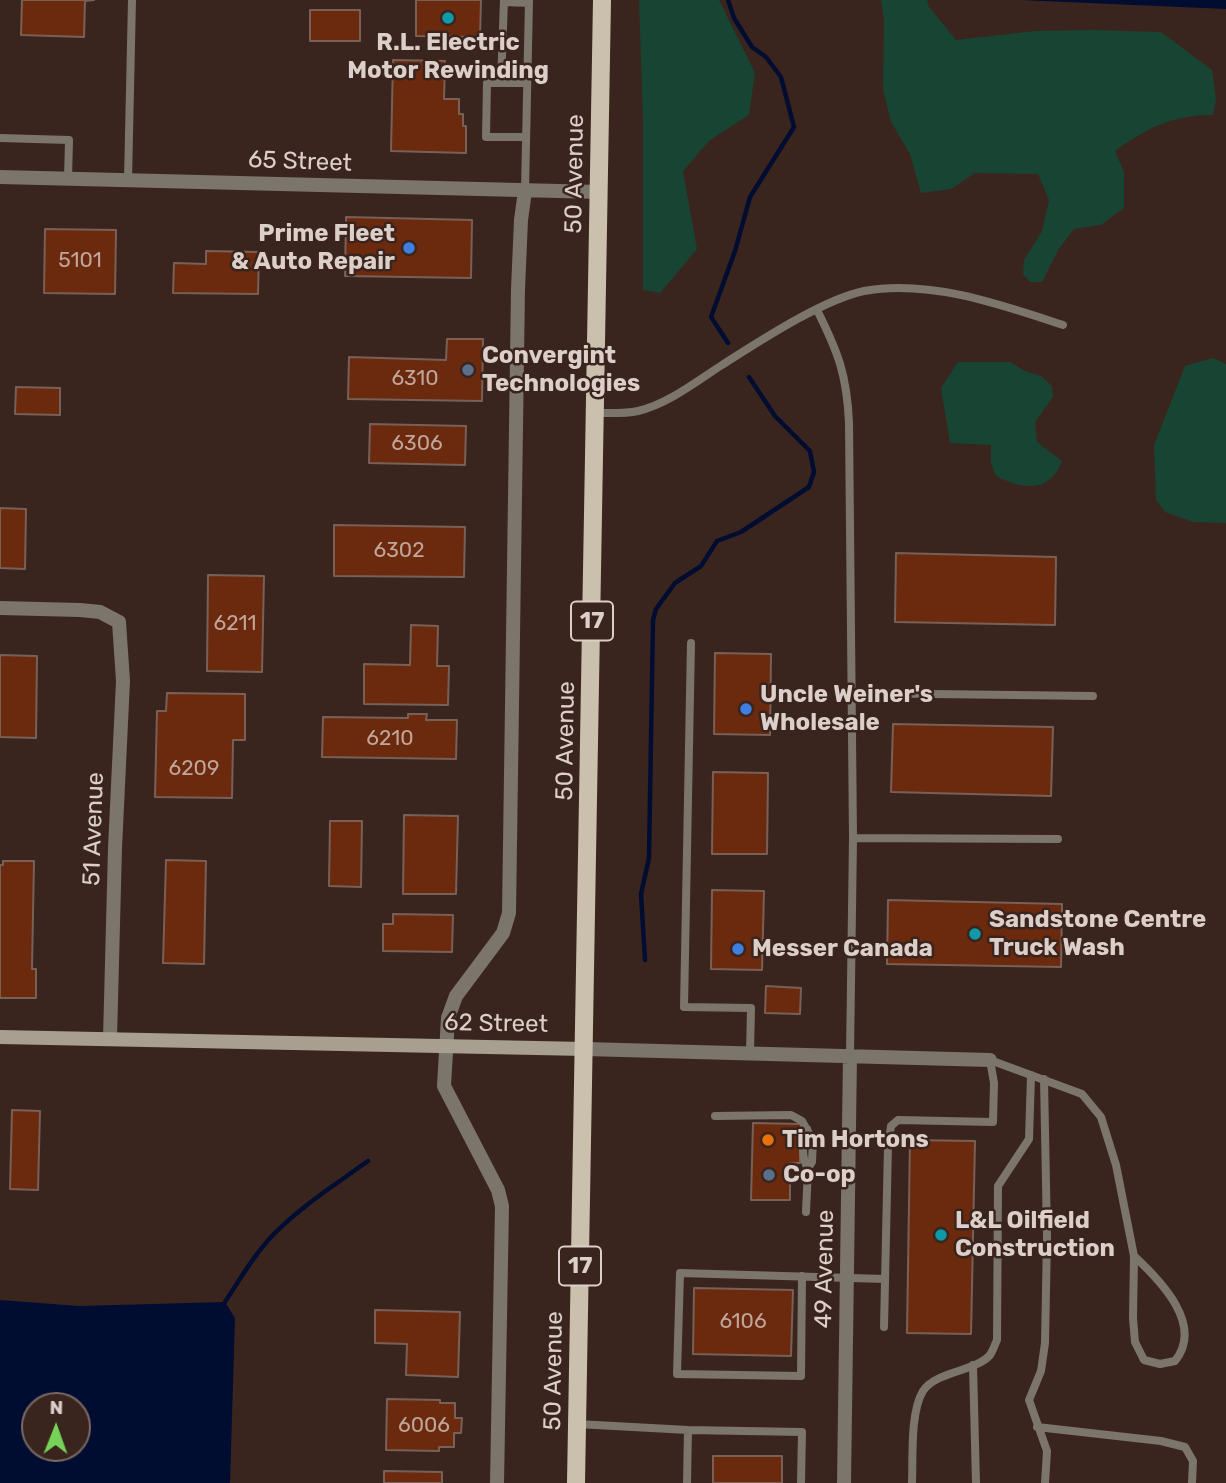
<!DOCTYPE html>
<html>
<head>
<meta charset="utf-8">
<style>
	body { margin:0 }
	#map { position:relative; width:1226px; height:1483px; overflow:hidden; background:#3a251e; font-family:Rubik,sans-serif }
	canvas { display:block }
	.north { position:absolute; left:21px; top:1392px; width:70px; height:70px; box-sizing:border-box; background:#3a251e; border:2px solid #7b6962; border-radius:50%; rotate:1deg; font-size:19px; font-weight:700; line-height:28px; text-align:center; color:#dccec9 }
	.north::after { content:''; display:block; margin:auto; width:24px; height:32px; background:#77d259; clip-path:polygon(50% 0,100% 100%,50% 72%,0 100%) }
</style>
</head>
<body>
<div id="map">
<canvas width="1226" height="1483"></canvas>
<div class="north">N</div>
</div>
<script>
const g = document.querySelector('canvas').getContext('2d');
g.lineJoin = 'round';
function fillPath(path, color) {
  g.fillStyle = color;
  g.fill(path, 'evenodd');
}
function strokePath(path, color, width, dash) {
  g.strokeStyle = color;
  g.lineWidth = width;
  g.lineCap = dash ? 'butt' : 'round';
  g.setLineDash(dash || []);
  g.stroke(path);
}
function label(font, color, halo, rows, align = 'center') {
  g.font = font + ' Rubik,sans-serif';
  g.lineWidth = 5;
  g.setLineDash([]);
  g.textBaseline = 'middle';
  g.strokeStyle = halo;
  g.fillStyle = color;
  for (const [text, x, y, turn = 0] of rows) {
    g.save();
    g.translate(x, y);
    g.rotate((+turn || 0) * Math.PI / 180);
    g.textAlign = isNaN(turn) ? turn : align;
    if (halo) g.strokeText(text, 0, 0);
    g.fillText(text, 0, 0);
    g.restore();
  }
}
fillPath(new Path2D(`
	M 639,0 L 719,0 L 755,73 L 749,115 L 710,140 L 683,171 L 697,249 L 660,293 L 643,290 L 643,120 Z
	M 881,0 L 927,0 L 929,7 L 956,40 L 1035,31 L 1094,30 L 1161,32 L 1212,70 L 1216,99 L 1213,115 C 1172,115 1147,128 1115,151 L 1124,172 L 1124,208 L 1101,225 L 1074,229 L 1058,250 L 1042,282 L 1030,282 L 1023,274 L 1024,260 L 1042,231 L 1049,200 L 1038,174 L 975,173 L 951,189 L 921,193 L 910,154 L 891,122 L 883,89 L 884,21 Z
	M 1213,358 L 1226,364 L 1226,523 L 1193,522 L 1165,512 L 1156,500 L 1154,445 L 1185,366 Z
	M 958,362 L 1010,362 L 1025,371 L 1041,376 L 1052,386 L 1053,397 L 1035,422 L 1037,442 L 1062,461 C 1050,493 1023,490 996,476 L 991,464 L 991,445 L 950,443 L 941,388 Z`), '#174433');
fillPath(new Path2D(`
	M 1020,0 L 1226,0 L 1226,9 Z
	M 0,1300 L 79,1306 L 225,1302 L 235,1318 L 230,1483 L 0,1483 ZM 77,1406 L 77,1448 L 35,1448 L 35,1406 Z`), '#000d31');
strokePath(new Path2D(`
	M 728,0 L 734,18 L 752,47 L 766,57 L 781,77 L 794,127 L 750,197 L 735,251 L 711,317 L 728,343
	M 645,960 L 641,894 L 649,858 L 653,620 L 656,609 L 675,583 L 701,566 L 717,541 L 741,532 L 809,487 L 814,472 L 810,451 L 775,416 L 749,377
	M 225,1302 C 240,1279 254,1255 273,1235 C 300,1207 336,1184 368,1161`), '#000d31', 4.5);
const building = new Path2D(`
	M 22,0 L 94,0 L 85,1 L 84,37 L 21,35 Z
	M 416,0 L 481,0 L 480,37 L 416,36 Z
	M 310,10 L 360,10 L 360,41 L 310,41 Z
	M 393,60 L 445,61 L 444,99 L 459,99 L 459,114 L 463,114 L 463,126 L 466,126 L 466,153 L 391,151 Z
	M 346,217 L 472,220 L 471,278 L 345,276 Z
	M 45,229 L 116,230 L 115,294 L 44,293 Z
	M 206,251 L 259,252 L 258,294 L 173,293 L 174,263 L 206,264 Z
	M 447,339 L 483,339 L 482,401 L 348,399 L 349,357 L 446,360 Z
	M 16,387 L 60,388 L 60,415 L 15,414 Z
	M 370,424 L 466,426 L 465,465 L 369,463 Z
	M 0,508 L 26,509 L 25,569 L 0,568 Z
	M 334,525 L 465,527 L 464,577 L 334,576 Z
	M 896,553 L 1056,557 L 1055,625 L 895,622 Z
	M 208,575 L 264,576 L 262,672 L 207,671 Z
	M 411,625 L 438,626 L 437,666 L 449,666 L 448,705 L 364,704 L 364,664 L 410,665 Z
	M 715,653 L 771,654 L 770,735 L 714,734 Z
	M 0,655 L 37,656 L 36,738 L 0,737 Z
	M 167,693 L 245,694 L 245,740 L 233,740 L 232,798 L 155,797 L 157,711 L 166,711 Z
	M 408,714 L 427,714 L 426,720 L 457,720 L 456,759 L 322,757 L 323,717 L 408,718 Z
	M 893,724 L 1053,727 L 1051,796 L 891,792 Z
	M 713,772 L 768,773 L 767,854 L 712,854 Z
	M 404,815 L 458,816 L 456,894 L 403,894 Z
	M 330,821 L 362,821 L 361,887 L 329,886 Z
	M 166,860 L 206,861 L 204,964 L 163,963 Z
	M 3,861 L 34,861 L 32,969 L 36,969 L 36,998 L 0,998 L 0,865 L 3,865 Z
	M 712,890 L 764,891 L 762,970 L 711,969 Z
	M 888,900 L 1062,904 L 1061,967 L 887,964 Z
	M 393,914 L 453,915 L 452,952 L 383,951 L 383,924 L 393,924 Z
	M 766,986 L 801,988 L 800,1014 L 765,1013 Z
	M 12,1110 L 40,1111 L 38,1190 L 10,1189 Z
	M 753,1123 L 801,1124 L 800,1163 L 790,1163 L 790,1200 L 751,1200 Z
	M 910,1140 L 975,1141 L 971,1334 L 907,1333 Z
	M 694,1288 L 793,1290 L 791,1356 L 693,1354 Z
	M 375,1310 L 460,1312 L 458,1377 L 406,1375 L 407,1344 L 375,1343 Z
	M 387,1399 L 440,1400 L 440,1403 L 455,1403 L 455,1418 L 462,1418 L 461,1433 L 454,1433 L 454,1447 L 439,1447 L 439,1451 L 386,1450 Z
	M 713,1456 L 782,1456 L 782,1483 L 713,1483 Z
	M 384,1471 L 442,1472 L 442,1483 L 384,1483 Z`);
fillPath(building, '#6b290e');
strokePath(building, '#786057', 2);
strokePath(new Path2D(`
	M 504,0 L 501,83 L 527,83
	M 504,2 L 529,3
	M 501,83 L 487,83 L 486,137 L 526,137
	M 0,138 L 69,140 L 68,179
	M 128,180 L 132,0
	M 525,191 L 529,0
	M 817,310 C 838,352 847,375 849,423 L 853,838 L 850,1055
	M 596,413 C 610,413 624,414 638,411 C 668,404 697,381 722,365 C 760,341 822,300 864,291 C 930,279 1002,305 1063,325
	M 691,643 L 684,1007 L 751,1008 L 750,1053
	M 853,693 L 1093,696
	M 853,838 L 1058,839
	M 1044,1079 L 1047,1236 L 1045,1343 L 1041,1371 L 1029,1400 L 1047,1451 L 1045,1483
	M 715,1116 L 791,1115 L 802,1121 L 813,1140 L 812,1162 L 808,1168 L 806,1212
	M 807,1129 C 802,1141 801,1158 808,1168
	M 802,1276 L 801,1376 L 677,1374 L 680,1273 L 885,1279
	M 884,1327 L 888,1146 L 891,1126 L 898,1120 L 993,1122 L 994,1083 L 990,1060 L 1082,1094 L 1101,1117 L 1116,1165 L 1134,1256 L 1133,1318 L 1135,1342 L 1144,1360 L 1160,1364 L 1175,1361 C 1204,1325 1161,1281 1134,1256
	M 973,1365 L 976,1483
	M 577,1424 L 688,1430 L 802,1432 L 801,1483
	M 1037,1427 L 1161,1441 L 1185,1447 L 1193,1461 L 1192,1483
	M 687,1483 L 688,1430
	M 912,1483 C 913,1459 910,1412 923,1391 C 936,1371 975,1372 990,1355 C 993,1351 995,1344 997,1340 L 998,1186 L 1029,1139 L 1031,1075`), '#7b756c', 8);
strokePath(new Path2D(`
	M 0,177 L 599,192
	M 0,608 L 80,610 L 100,612 L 119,622 L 123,681 L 115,848 L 110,1039
	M 585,1049 L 990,1060
	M 497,1483 L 502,1206 L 498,1190 L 444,1086 L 448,1018 L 456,996 L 503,933 L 509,913 L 518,289 L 521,220 L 525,191
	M 844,1483 L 850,1055`), '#7b756c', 14);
strokePath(new Path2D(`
	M 0,1037 L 585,1049`), '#a89f91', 14);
strokePath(new Path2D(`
	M 576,1483 L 602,0`), '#cbc0ad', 18);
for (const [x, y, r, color] of [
	[448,18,7,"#0f9aa8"],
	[409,248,7,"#3f7fe0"],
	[468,370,7,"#5c6f8a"],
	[746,709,7,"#3f7fe0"],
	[975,934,7,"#0f9aa8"],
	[738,949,7,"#3f7fe0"],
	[768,1140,7,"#e8710a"],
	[769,1175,7,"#5c6f8a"],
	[941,1235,7,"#0f9aa8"]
]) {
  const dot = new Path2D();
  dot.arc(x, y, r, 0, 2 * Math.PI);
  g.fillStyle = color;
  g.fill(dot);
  strokePath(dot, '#3a251e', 2.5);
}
label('21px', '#c0a59a', null, [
	["5101",80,261],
	["6310",415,379],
	["6306",417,444],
	["6302",399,551],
	["6211",235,624],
	["6210",390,739],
	["6209",194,769],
	["6106",743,1322],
	["6006",424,1426]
]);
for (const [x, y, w] of [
	[592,621,42],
	[580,1266,42]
]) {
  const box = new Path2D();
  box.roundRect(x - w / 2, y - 19.5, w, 39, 5);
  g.fillStyle = '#3a251e';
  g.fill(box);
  strokePath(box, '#dccec9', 2);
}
label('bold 23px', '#dccec9', null, [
	["17",592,621],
	["17",580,1266]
]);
label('bold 24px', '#dccec9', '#3a251e', [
	["R.L. Electric",448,43,"center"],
	["Motor Rewinding",448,71,"center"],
	["Prime Fleet",395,234,"right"],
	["& Auto Repair",395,262,"right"],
	["Convergint",482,356],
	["Technologies",482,384],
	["Uncle Weiner's",760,695],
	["Wholesale",760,723],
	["Sandstone Centre",989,920],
	["Truck Wash",989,948],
	["Messer Canada",752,949],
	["Tim Hortons",782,1140],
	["Co-op",783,1175],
	["L&L Oilfield",955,1221],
	["Construction",955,1249]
], 'left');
label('24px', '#dccec9', '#3a251e', [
	["65 Street",300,162,2],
	["50 Avenue",575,174,-89],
	["50 Avenue",566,741,-89],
	["51 Avenue",94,829,-88],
	["62 Street",496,1024,1],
	["49 Avenue",825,1269,-89],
	["50 Avenue",554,1371,-89]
]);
</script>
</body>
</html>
